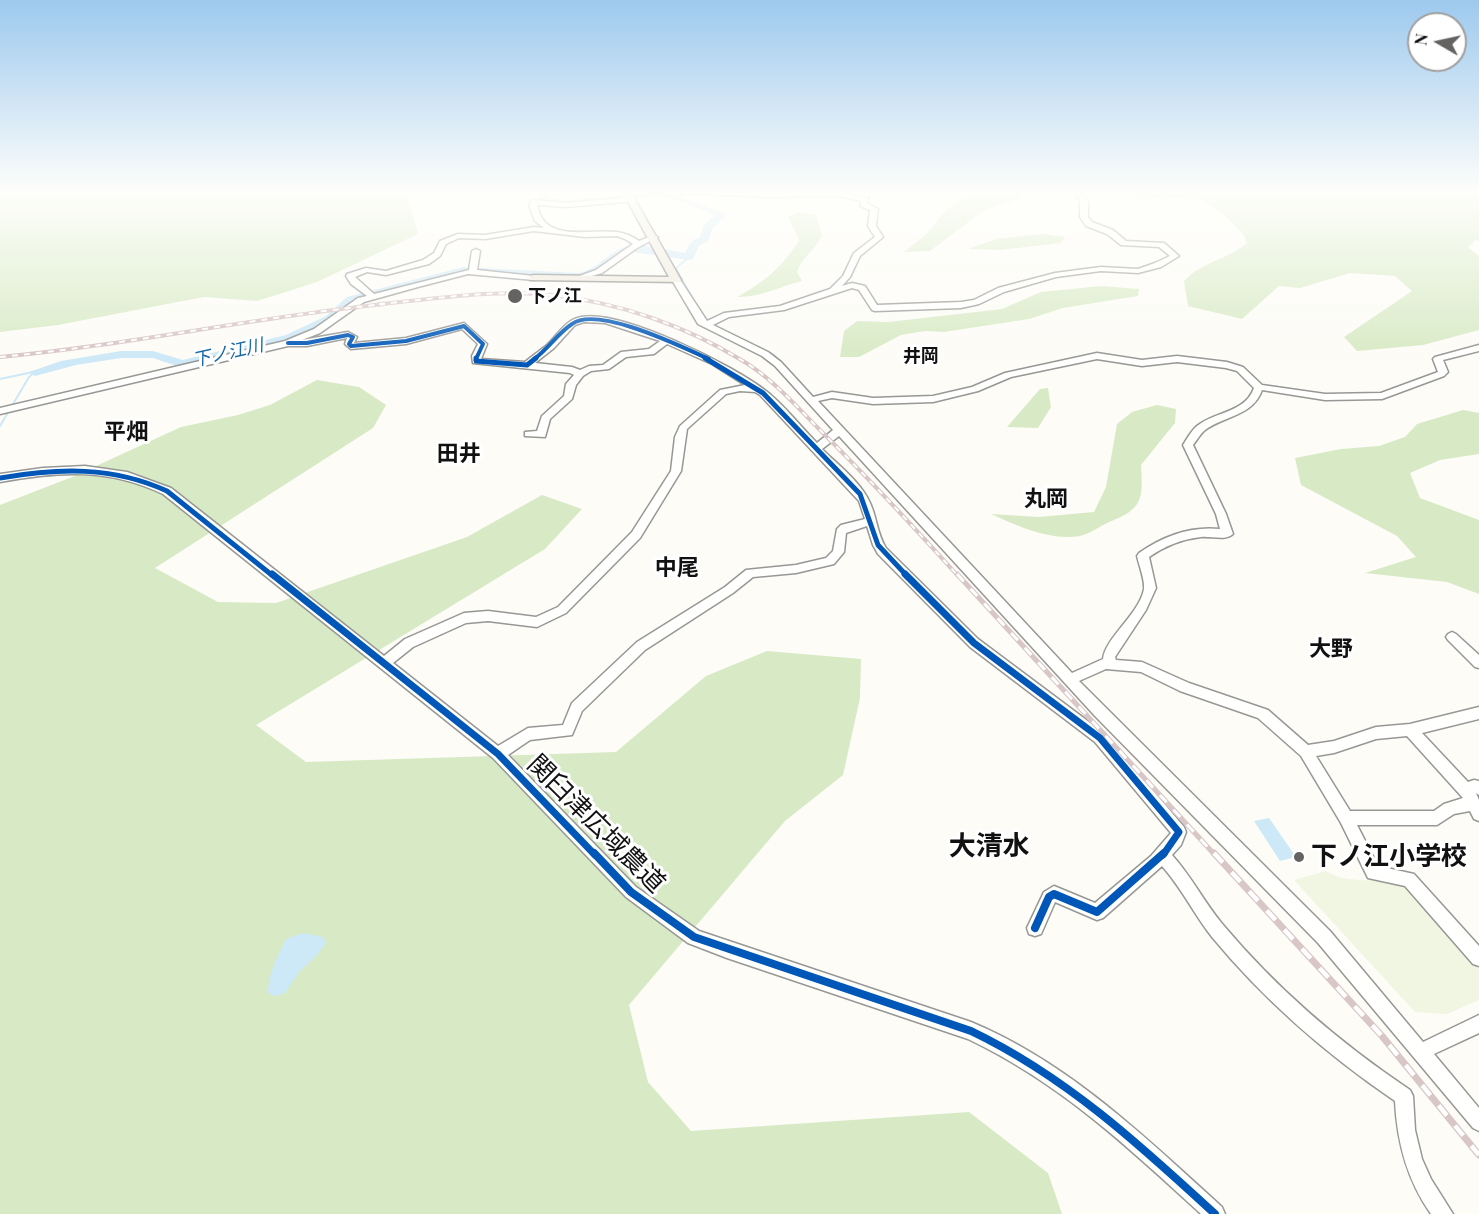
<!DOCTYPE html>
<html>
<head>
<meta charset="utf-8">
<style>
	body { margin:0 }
	#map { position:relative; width:1479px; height:1214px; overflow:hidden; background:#fdfcf7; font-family:"Playfair Display",serif }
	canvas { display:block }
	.north { position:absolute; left:1407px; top:12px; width:60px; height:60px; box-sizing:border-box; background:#fff; border:2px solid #a0a0a0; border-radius:50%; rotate:279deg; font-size:16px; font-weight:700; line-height:24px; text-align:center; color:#111 }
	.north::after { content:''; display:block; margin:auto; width:21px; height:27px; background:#646362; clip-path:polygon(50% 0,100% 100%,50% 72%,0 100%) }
</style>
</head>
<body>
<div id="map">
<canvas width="1479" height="1214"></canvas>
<div class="north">N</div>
</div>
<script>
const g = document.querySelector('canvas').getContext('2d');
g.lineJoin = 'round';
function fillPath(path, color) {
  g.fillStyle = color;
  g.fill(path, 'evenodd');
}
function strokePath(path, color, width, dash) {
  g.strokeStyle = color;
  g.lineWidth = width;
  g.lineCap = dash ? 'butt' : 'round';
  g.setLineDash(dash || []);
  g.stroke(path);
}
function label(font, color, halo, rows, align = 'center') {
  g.font = font + ' "Playfair Display","Noto Sans JP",serif';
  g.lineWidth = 6;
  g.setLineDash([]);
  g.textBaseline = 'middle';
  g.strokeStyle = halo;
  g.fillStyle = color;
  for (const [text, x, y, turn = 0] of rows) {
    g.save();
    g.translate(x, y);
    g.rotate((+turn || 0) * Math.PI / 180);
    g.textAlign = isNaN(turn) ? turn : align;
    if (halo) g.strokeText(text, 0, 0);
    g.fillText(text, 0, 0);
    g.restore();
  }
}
fillPath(new Path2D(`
	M 0,191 L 406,191 L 418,234 L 317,282 L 257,301 L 204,297 L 58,325 L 0,332 Z
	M 981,191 L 1040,191 L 983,211 L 930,251 L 904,252 C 913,244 926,236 933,226 C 946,208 959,198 981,191 Z
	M 1112,191 L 1479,191 L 1479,242 L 1476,240 L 1468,247 L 1479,256 L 1479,330 L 1423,345 L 1357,351 L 1344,337 L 1412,291 L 1395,276 L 1350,273 L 1300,288 L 1279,286 L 1242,319 L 1188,306 L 1184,281 C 1203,261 1225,261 1247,243 L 1243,234 L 1224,215 L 1200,199 L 1122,197 Z
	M 798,212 L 816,215 L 822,236 C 815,250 801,258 797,272 L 802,281 C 781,286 759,298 737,297 C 764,282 783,267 799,240 L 788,217 Z
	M 1042,234 L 1065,237 L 1061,243 L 999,250 L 968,249 L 996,239 Z
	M 1101,286 L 1139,289 L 1138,296 L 1063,308 L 1029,319 L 944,332 L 925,331 L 901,335 L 859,357 L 840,357 L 844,331 L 857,321 L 888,322 L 1002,309 L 1041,292 Z
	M 317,380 L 359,387 L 386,405 L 373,428 L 155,568 L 218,602 L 276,603 L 467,537 L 542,495 L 582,509 L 545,549 L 256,725 L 306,762 L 616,752 L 706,676 L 767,651 L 861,659 L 860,698 L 843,775 L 785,821 L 629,1005 L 648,1082 L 691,1131 L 969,1112 L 1048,1173 L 1062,1214 L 0,1214 L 0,505 L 72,477 L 181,427 L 238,415 L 270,405 Z
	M 1048,388 L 1051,407 L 1038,428 L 1007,427 L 1040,389 Z
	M 1157,405 L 1176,409 L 1175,423 L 1141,465 C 1143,499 1143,509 1109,522 C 1100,526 1090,534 1080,536 C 1050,541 1018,526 991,514 L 1039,517 L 1094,512 L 1106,487 L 1117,424 L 1132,412 Z
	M 1463,410 L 1479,413 L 1479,454 L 1440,460 L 1410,473 L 1420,498 L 1479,520 L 1479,594 L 1447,582 L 1365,573 L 1416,557 L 1397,536 L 1301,485 L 1295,458 L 1341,449 L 1379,446 L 1405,437 L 1417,424 Z`), '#d8eac5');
fillPath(new Path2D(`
	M 1326,871 C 1349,886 1376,876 1402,884 C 1416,888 1467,954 1479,969 L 1479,1000 L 1447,1014 L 1415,1012 L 1294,880 Z`), '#f0f6e1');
fillPath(new Path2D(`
	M 1269,818 L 1296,857 L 1280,861 L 1254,821 Z
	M 303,933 L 323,937 L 326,943 L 317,955 L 300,971 L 284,994 L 272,996 L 268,992 C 268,974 278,955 286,939 Z`), '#cde8f7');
strokePath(new Path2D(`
	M 689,257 L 676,268 L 694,301
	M 744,340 L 774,355 L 812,395
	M 0,379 L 33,372
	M 817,400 L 884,472
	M 0,426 L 29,377 L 35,372`), '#cde8f7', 2);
fillPath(new Path2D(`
	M 539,191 L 549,191 L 548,198 L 569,200 L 663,191 L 727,214 L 712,229 L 709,240 L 699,246 L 693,259 L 689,260 L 632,252 L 613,262 L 602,274 L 578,279 L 463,273 L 355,301 L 334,320 L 294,341 L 183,368 L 153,358 L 121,358 L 76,365 L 35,376 L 29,372 L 61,361 L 121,351 L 153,351 L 183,360 L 286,335 L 326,316 L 347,297 L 463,267 L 578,273 C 602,268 607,251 628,246 C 641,243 671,251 685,253 L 691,242 L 700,237 L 703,226 L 715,215 C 698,209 675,196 658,196 C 632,197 557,215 538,201 Z`), '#cde8f7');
const minor = new Path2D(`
	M 639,191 L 656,191 L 628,196 L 624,194 Z
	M 678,191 L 765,193 L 838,192 L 869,198 L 867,203 L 878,209 L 876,226 L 883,237 L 860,256 L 850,277 L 842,286 L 852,283 L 865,286 L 877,305 L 961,302 L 974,300 L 998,288 L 1055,273 L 1101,267 L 1138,269 L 1155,263 L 1170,256 L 1159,247 L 1121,245 L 1107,234 L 1086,226 L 1080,217 L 1080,200 L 1073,191 L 1079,191 L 1088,200 L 1088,217 L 1092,222 L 1113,230 L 1126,241 L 1164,243 L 1179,256 L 1161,267 L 1138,273 L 1101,271 L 1056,277 L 1004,292 L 979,304 L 961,308 L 875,311 L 872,310 L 859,290 L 852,288 L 784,310 L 729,317 L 713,325 L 768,352 L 781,362 L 813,397 L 832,392 L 873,398 L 933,396 L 972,387 L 1005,373 L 1097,353 L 1142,360 L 1177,356 L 1227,362 L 1243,367 L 1262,385 L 1325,394 L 1381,393 L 1438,372 L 1433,359 L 1435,357 L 1479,345 L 1479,351 L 1443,360 L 1448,372 L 1444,376 L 1382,399 L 1325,400 L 1262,390 C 1253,416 1224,416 1205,430 C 1200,434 1197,440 1193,445 L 1226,514 L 1233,534 C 1226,541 1211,536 1201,537 C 1182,539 1165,546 1149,557 L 1156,588 L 1146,610 L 1115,657 L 1116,660 L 1142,662 L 1189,683 L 1268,710 L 1308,745 L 1334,741 L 1376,727 L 1410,724 L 1479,707 L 1479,719 L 1422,733 L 1468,782 L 1474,780 L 1479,781 L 1479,795 L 1476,793 L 1479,800 L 1479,821 L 1474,819 L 1470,811 L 1454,814 L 1437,825 L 1357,825 L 1378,866 L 1414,874 L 1479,946 L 1479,966 L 1473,964 L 1405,886 L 1368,878 L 1341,823 L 1301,756 L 1258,718 L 1180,691 L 1141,672 L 1106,669 L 1079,681 L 1330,931 L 1423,1042 L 1479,1015 L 1479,1033 L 1434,1054 L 1479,1108 L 1479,1131 L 1473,1128 L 1318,943 L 1095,716 L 839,436 L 822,449 C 838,465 861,482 870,503 C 877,518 877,534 886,548 L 978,639 L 1105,734 L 1184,827 L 1186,832 L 1181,845 L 1172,855 C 1192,877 1205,904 1224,926 C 1278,990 1340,1043 1410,1090 L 1413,1096 L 1415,1130 L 1422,1159 L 1431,1179 L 1453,1214 L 1431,1214 C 1407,1180 1397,1142 1395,1101 C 1326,1054 1265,1001 1212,937 C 1194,914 1181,887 1162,866 L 1103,918 L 1097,920 L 1055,902 L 1041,934 L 1035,936 L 1029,934 L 1027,928 L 1044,892 L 1054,886 L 1095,903 L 1151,856 L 1171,833 L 1095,742 L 970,647 L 878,554 L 873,545 L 867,526 L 846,533 L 844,552 L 834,564 L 796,573 L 753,577 L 733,593 L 645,650 L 582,711 L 572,735 L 530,740 L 508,755 L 636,887 L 699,931 L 971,1022 C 1069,1063 1145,1137 1222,1207 L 1225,1214 L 1201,1214 C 1127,1146 1060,1083 968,1039 L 727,958 L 688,943 L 626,897 L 493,758 L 163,494 C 108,468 59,471 0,482 L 0,474 L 43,468 L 85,466 L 127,472 L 171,488 L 384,656 L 405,639 L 464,613 L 488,611 L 536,617 L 558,607 L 632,532 L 671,471 L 675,437 L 680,426 L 720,390 L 745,385 L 712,364 L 667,344 L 654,354 L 626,357 L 609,369 L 591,371 L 583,376 L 576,385 L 572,399 L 550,419 L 545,437 L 525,436 L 525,432 L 537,431 L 542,416 L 564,396 L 566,384 L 574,375 L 570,373 L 473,363 L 472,356 L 478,344 L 462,329 L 406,344 L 351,349 L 345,344 L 347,338 L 307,346 L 288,346 L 0,414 L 0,408 L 285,341 L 314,329 L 358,298 L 367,296 L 351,284 L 346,276 L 347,274 L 366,268 L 386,271 L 423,260 L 434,253 L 440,241 L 458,234 L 485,235 L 534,227 L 544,228 L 535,221 L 529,205 L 532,200 L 567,203 L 632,197 L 635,197 L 635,201 L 567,207 L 537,205 C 538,209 539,214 542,218 C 555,240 596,229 617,232 C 625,233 632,236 639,241 L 654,235 L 658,237 L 637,248 L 602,273 L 578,280 L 574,278 L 596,270 L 633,244 L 625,239 L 617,236 L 585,237 L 534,231 L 485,239 L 459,238 L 446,244 L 440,256 L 429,264 L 386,275 L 367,272 L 355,277 L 374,294 L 469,270 L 472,251 L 476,249 L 480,251 L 477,270 L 534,276 L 538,278 L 534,280 L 468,274 L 418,287 L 364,302 L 320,333 L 302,340 L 348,332 L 357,337 L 354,343 L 406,338 L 464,323 L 487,344 L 481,359 L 525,362 C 532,356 540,351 547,345 C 558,335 565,320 581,317 C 621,309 733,365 766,391 C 784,405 800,426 817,443 L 833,430 L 775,366 L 762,356 L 698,324 L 672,280 L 679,278 L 707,321 L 724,313 L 780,306 L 830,289 L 843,276 L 854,253 L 875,237 L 868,226 L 870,210 L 860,206 L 861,201 L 838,196 L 765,197 L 681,193 ZM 584,322 L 605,323 L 660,341 L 649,349 L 621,352 L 603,365 L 589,366 L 580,370 L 572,367 L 535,363 L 554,348 L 575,325 ZM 1097,359 L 1142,366 L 1177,362 L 1226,368 L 1237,371 L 1254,388 C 1245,413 1216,411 1197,426 C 1191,431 1187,439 1183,445 L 1216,514 L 1220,529 C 1191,526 1163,536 1139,553 L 1137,556 C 1139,565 1145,580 1144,589 C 1140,613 1105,638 1103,659 L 1072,673 L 818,401 L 832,398 L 873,404 L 933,402 L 978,391 L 1011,377 ZM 740,391 L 755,392 L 760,395 L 859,501 L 865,519 L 841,525 L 837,529 L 833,551 L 826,558 L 796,565 L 746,570 L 725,587 L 637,642 L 572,703 L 563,725 L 528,728 L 498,746 L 393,663 L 413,647 L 466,623 L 488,621 L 537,627 L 566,613 L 640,538 L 681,471 L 687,429 L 726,394 ZM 1407,736 L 1463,798 L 1444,804 L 1434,811 L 1350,811 L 1316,756 L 1334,753 L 1376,739 Z
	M 1452,632 L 1456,634 L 1479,655 L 1479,668 L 1475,667 L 1448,640 L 1446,637 L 1448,634 Z`);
const major = new Path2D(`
	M 622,191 L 630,191 L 681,280 L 680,282 L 530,280 L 530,276 L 534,275 L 669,277 Z`);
strokePath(minor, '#979795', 3);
strokePath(major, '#858482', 3);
fillPath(minor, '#fffffe');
fillPath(major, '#ede9dc');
const railFar2 = new Path2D(`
	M 379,304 C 436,299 494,289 551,295 C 618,302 686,326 743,361 C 773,379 796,406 821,431 C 868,478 913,526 958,576
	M 0,357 C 129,345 256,317 385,304`);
const railFar1 = new Path2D(`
	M 957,574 L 1215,855`);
const rail = new Path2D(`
	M 1214,853 L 1382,1036 L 1479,1155`);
strokePath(railFar2, '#d9c6c7', 4);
strokePath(railFar1, '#d9c6c7', 5);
strokePath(rail, '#d9c6c7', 7);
strokePath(railFar2, '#fff', 2, [6]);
strokePath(railFar1, '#fff', 3, [10]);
strokePath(rail, '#fff', 4.5, [13]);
strokePath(new Path2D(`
	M 288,343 L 307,343 L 348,335 L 353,337 L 349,344 L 351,346 L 406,341 L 464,326 L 483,344 L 476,359
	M 534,359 C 548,349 558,333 572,324 C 597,305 682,347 709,359`), '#0057b8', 4);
strokePath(new Path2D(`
	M 476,358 L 476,361 L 527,365 L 536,358
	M 705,358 L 763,393 L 860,494 L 878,545 L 907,576
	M 0,478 C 59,468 112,466 167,491 L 273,576`), '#0057b8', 5);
strokePath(new Path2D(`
	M 272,574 L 498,754 L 595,855
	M 905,574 L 974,643 L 1100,738 L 1179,832 L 1163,855`), '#0057b8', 7);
strokePath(new Path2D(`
	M 594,853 L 631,892 L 694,937 L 971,1031 C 1065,1076 1139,1144 1215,1214
	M 1035,928 L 1049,897 L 1054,894 L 1097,912 L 1164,853`), '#0057b8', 8);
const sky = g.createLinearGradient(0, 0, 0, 361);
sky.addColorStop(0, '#9dc9ee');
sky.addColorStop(0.53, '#fefefb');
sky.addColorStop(1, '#fefefb00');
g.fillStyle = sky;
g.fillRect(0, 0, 1479, 361);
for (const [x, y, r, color] of [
	[515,296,8,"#646362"],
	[1299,857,6,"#646362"]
]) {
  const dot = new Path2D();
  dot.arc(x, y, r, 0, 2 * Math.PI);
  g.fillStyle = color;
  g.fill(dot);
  strokePath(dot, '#fff', 2);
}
label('bold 18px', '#111', '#fff', [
	["下ノ江",528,296]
], 'left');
label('italic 18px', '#1768a6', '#fff', [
	["下ノ江川",228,353,-13]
]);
label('bold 18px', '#111', '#fff', [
	["井岡",921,356]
]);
label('bold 22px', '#111', '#fff', [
	["平畑",126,432],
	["田井",459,454],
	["丸岡",1046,499],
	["中尾",677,568],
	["大野",1331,649]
]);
label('26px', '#111', '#fff', [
	["関臼津広域農道",596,824,45]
]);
label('bold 26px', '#111', '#fff', [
	["下ノ江小学校",1311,857]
], 'left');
label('bold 27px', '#111', '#fff', [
	["大清水",989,847]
]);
</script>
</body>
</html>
